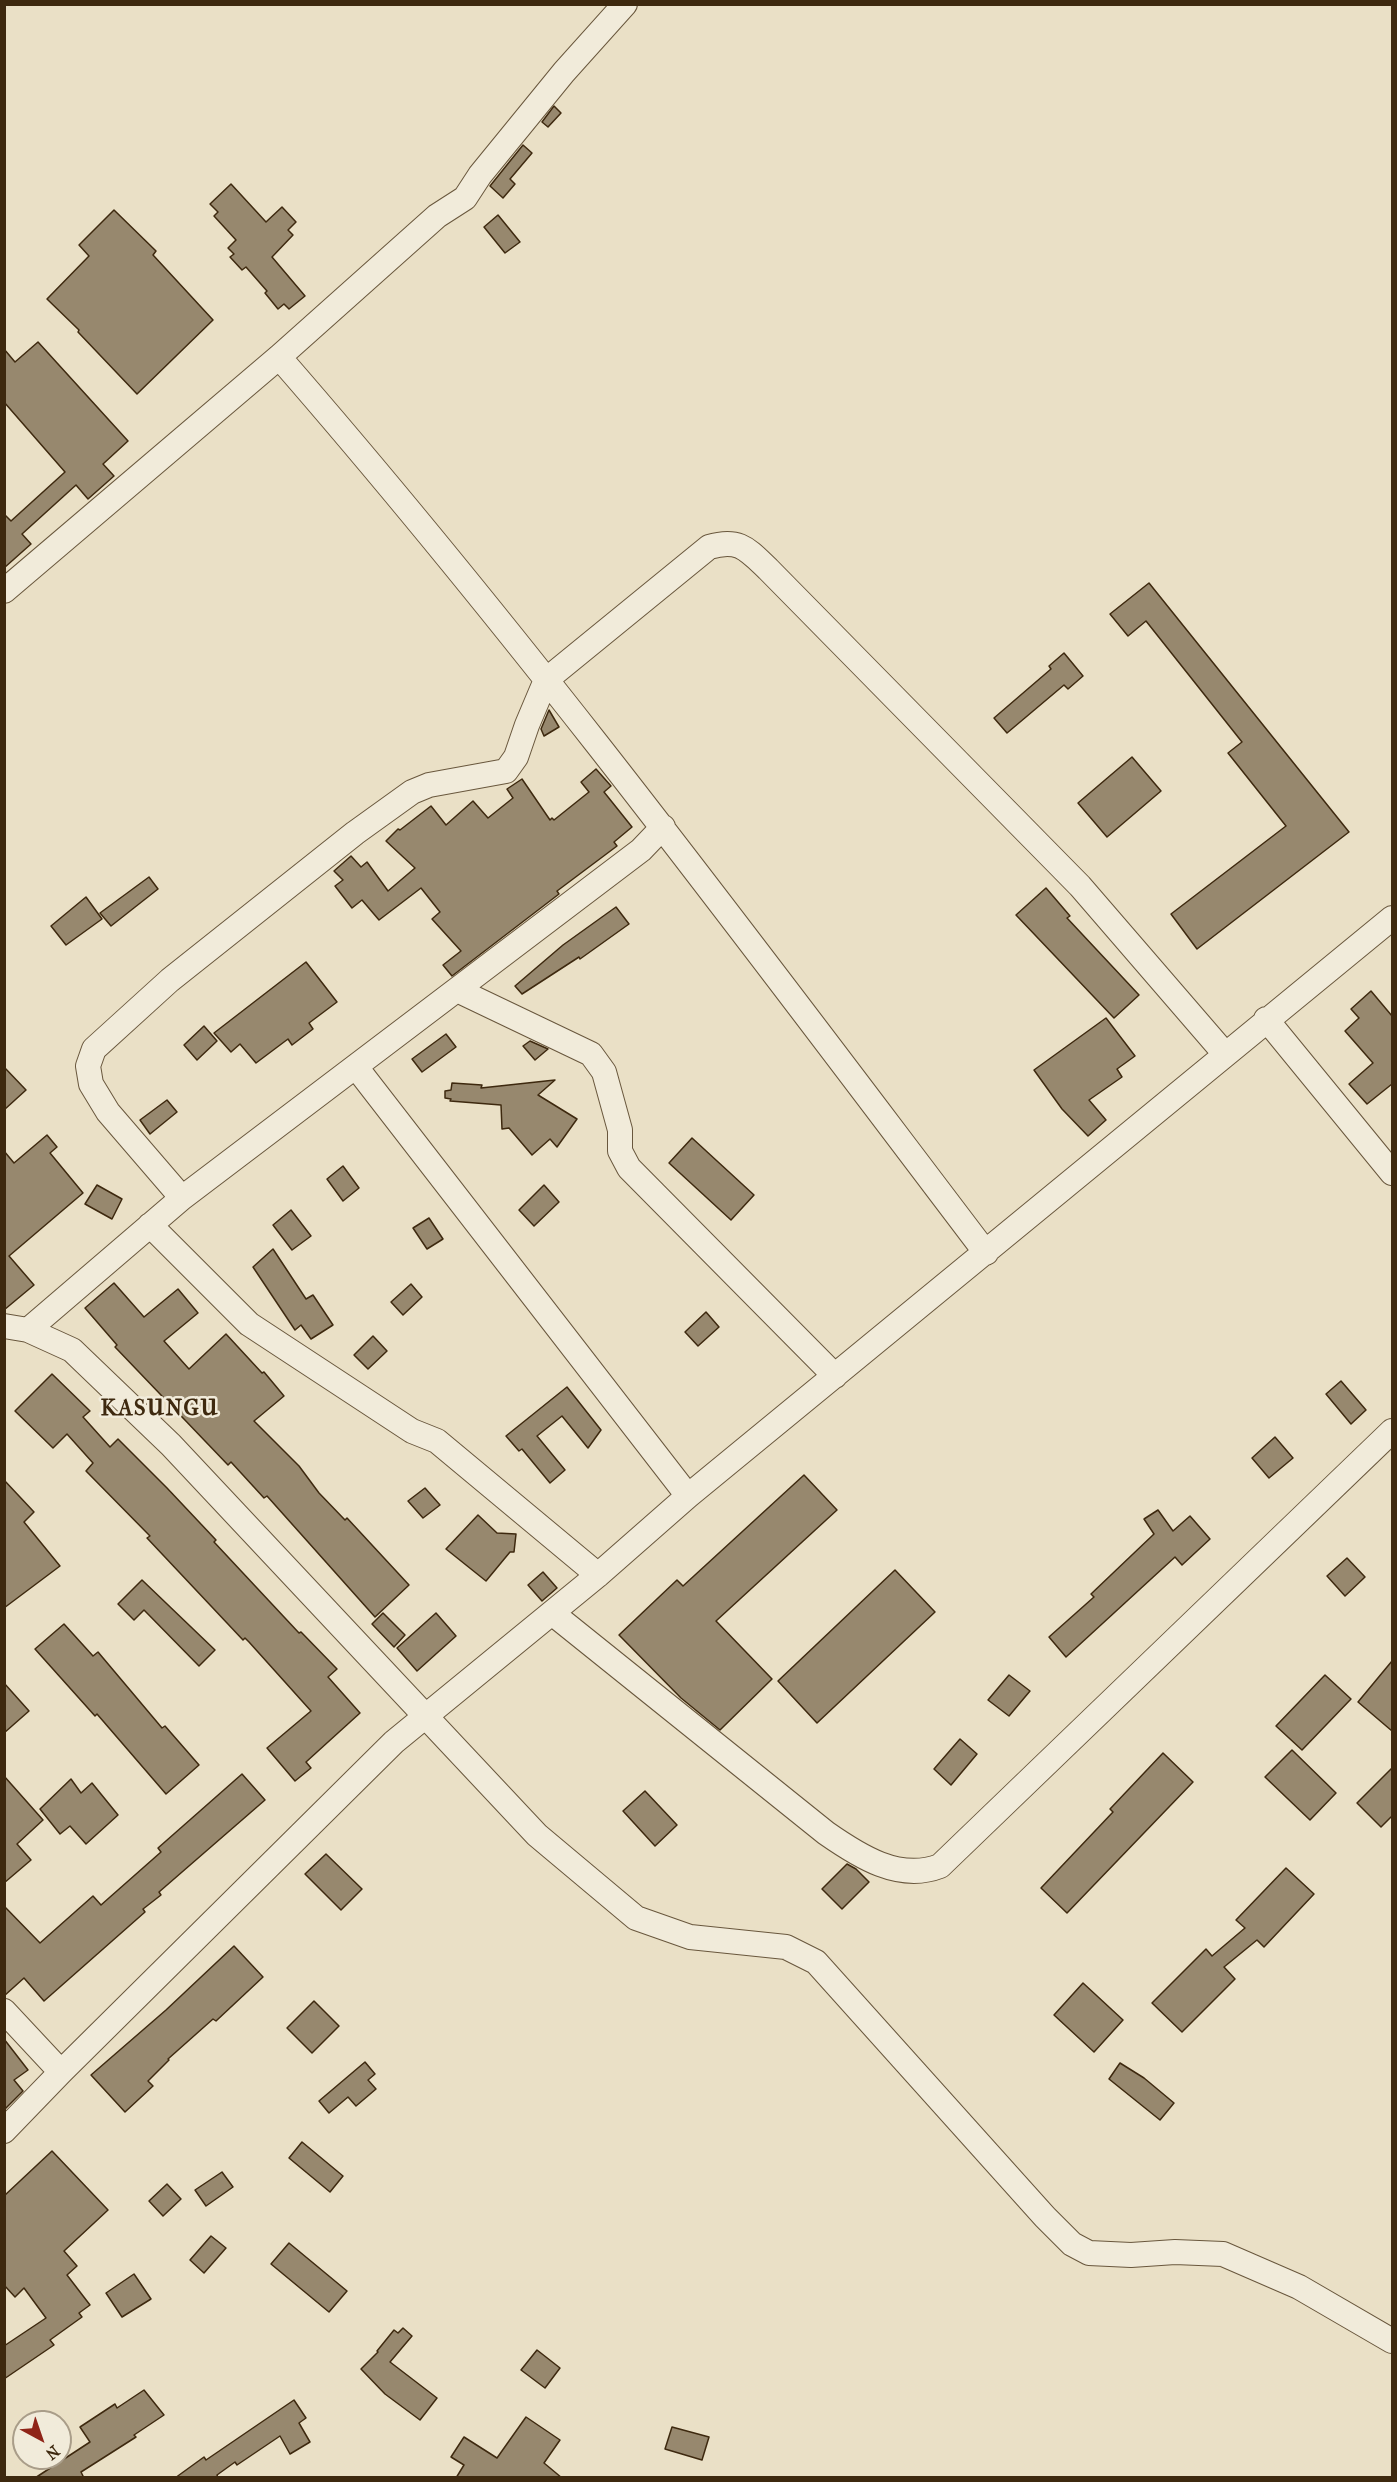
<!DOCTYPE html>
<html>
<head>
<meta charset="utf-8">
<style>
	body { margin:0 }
	#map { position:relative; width:1397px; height:2482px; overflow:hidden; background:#eae0c6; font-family:"IM FELL French Canon",serif }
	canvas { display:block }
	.frame { position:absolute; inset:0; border:6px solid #3e290f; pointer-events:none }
	.north { position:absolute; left:12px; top:2410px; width:60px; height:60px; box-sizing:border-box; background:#f1ebda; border:2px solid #a99d89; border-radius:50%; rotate:140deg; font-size:16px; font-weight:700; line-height:24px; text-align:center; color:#3e290f }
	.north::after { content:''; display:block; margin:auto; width:21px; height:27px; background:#8f2418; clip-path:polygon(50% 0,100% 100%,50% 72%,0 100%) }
</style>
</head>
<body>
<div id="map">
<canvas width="1397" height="2482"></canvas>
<div class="frame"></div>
<div class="north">N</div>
</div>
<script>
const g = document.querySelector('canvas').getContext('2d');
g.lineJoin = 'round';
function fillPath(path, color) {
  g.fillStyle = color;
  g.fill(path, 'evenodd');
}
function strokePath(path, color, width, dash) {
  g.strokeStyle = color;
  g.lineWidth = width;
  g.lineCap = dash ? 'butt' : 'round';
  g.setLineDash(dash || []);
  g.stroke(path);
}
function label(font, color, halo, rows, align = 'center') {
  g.font = font + ' "IM FELL French Canon",serif';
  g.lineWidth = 5;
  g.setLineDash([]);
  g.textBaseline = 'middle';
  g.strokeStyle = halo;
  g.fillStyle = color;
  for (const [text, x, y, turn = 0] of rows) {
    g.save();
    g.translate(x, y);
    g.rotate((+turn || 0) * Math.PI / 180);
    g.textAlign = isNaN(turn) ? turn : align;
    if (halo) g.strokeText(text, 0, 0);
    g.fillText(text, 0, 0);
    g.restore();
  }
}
const building = new Path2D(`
	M 554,106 L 561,113 L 548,127 L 542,122 Z
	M 523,145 L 532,153 L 510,179 L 515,184 L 503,198 L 490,186 Z
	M 231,184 L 266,222 L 282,207 L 296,222 L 288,230 L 293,235 L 272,257 L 305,296 L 289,309 L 284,304 L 278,309 L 265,293 L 267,291 L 246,267 L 242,270 L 230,257 L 234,254 L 228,248 L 236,240 L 214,216 L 218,212 L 210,204 Z
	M 114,210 L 156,251 L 153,255 L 213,320 L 137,394 L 78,332 L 79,330 L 47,299 L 89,256 L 79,245 Z
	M 498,215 L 520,242 L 505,253 L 484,227 Z
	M 38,342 L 128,441 L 103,464 L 114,476 L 88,499 L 76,485 L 22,534 L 31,544 L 4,568 L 4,514 L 11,521 L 65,472 L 4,402 L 4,349 L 15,362 Z
	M 1149,583 L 1349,832 L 1197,949 L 1171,914 L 1286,826 L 1228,753 L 1242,742 L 1146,621 L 1128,636 L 1110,614 Z
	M 1064,653 L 1083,676 L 1068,689 L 1064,685 L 1007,733 L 994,718 L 1051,669 L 1049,666 Z
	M 549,710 L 559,727 L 544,736 L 541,729 Z
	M 1132,757 L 1161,791 L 1107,837 L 1078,803 Z
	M 596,769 L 611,786 L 604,792 L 632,827 L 614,842 L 617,846 L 557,891 L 559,894 L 452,976 L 443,965 L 461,951 L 432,919 L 440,912 L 421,888 L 379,920 L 362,900 L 352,908 L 335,886 L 343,880 L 334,871 L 351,856 L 361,867 L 367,862 L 388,891 L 415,868 L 386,841 L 398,829 L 400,830 L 431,806 L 446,825 L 473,801 L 488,818 L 513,798 L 507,789 L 522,779 L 550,820 L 552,818 L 554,820 L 589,792 L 581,782 Z
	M 149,877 L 158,889 L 111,926 L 100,913 Z
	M 1046,888 L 1070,916 L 1067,918 L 1139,995 L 1114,1018 L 1016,915 Z
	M 86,897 L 102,919 L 66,945 L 51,926 Z
	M 616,907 L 629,924 L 580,959 L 579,957 L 522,994 L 515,986 L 563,945 Z
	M 306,962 L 337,1002 L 309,1023 L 313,1029 L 292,1045 L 288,1039 L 256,1063 L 240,1044 L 231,1052 L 214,1033 Z
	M 1371,991 L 1392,1016 L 1392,1084 L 1367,1104 L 1349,1084 L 1373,1063 L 1345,1031 L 1359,1018 L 1351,1009 Z
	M 1106,1018 L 1135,1056 L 1117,1069 L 1122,1077 L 1089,1100 L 1106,1120 L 1088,1136 L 1062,1109 L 1034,1070 Z
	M 204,1026 L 217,1041 L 197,1060 L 184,1045 Z
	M 446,1034 L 456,1047 L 422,1072 L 412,1059 Z
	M 530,1041 L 548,1049 L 535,1060 L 523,1046 Z
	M 4,1067 L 26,1090 L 4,1110 Z
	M 555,1080 L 538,1095 L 577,1119 L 557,1147 L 550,1139 L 532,1155 L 509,1128 L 502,1129 L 501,1105 L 450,1101 L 451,1099 L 445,1098 L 445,1091 L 451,1090 L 452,1083 L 482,1085 L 481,1088 Z
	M 167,1100 L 177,1112 L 150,1134 L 140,1120 Z
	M 47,1135 L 57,1147 L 50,1153 L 83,1193 L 9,1256 L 34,1285 L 4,1310 L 4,1151 L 14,1163 Z
	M 692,1138 L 754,1195 L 731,1220 L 669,1163 Z
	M 343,1166 L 359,1188 L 343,1201 L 327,1179 Z
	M 97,1185 L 122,1199 L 112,1219 L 85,1204 Z
	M 544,1185 L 559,1202 L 534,1226 L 519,1210 Z
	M 291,1210 L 311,1236 L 292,1250 L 273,1225 Z
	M 429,1218 L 443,1239 L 427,1249 L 413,1228 Z
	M 273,1249 L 306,1299 L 313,1295 L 333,1325 L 311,1339 L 301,1325 L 295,1330 L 253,1267 Z
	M 114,1283 L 144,1317 L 178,1289 L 198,1313 L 164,1341 L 189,1369 L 226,1334 L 262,1373 L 264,1372 L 284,1396 L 254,1421 L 299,1466 L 319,1493 L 345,1520 L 347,1518 L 409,1585 L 375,1617 L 267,1496 L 264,1498 L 231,1462 L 228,1465 L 115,1347 L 117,1345 L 85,1308 Z
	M 411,1284 L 422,1297 L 403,1315 L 391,1302 Z
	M 706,1312 L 719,1327 L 698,1346 L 685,1332 Z
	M 373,1336 L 387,1351 L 368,1369 L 354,1355 Z
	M 52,1374 L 90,1411 L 83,1417 L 110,1447 L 118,1439 L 167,1488 L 216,1540 L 214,1542 L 299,1633 L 301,1632 L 337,1669 L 328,1677 L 360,1713 L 306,1762 L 311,1768 L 295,1781 L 267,1748 L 311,1711 L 249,1642 L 245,1638 L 243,1640 L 147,1538 L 150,1536 L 86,1471 L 93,1463 L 67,1434 L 53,1448 L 15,1411 Z
	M 1341,1381 L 1366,1410 L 1351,1424 L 1326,1394 Z
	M 567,1387 L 601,1430 L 588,1448 L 562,1416 L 537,1436 L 565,1470 L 550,1483 L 522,1449 L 519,1451 L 506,1436 Z
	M 1275,1437 L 1293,1458 L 1269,1478 L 1252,1458 Z
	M 804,1475 L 837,1510 L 716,1621 L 772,1679 L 720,1730 L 681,1698 L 619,1635 L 677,1580 L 683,1586 Z
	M 4,1480 L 34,1512 L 24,1522 L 60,1566 L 4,1608 Z
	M 425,1488 L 440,1505 L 423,1518 L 408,1501 Z
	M 1158,1510 L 1173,1531 L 1190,1516 L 1210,1539 L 1182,1565 L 1175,1557 L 1066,1657 L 1049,1637 L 1094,1597 L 1091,1594 L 1154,1534 L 1144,1519 Z
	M 478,1515 L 497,1533 L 516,1534 L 514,1552 L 510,1552 L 486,1581 L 446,1549 Z
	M 1347,1558 L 1365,1577 L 1345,1596 L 1327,1576 Z
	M 895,1570 L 935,1612 L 817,1723 L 778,1681 Z
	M 543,1572 L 557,1588 L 542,1601 L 528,1585 Z
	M 142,1580 L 215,1650 L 199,1666 L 144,1610 L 134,1620 L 118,1604 Z
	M 383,1613 L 405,1635 L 394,1647 L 372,1624 Z
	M 436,1613 L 456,1636 L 417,1671 L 397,1648 Z
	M 64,1624 L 93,1656 L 98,1652 L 162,1728 L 165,1726 L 199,1765 L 166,1794 L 97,1714 L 95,1716 L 35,1649 Z
	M 1392,1661 L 1392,1731 L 1358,1702 Z
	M 1009,1675 L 1030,1691 L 1009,1716 L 988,1700 Z
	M 1325,1675 L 1351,1699 L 1302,1750 L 1276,1726 Z
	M 4,1683 L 29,1711 L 4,1733 Z
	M 960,1739 L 977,1754 L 951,1785 L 934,1769 Z
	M 1292,1750 L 1336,1793 L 1310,1820 L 1265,1777 Z
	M 1163,1753 L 1193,1782 L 1067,1913 L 1041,1888 L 1113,1812 L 1110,1809 Z
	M 1392,1768 L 1392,1816 L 1381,1827 L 1357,1803 Z
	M 242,1774 L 265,1800 L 159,1892 L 161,1895 L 143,1909 L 145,1912 L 44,2001 L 24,1978 L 4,1996 L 4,1906 L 40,1943 L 93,1896 L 101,1905 L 161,1852 L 158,1848 Z
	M 4,1776 L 43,1820 L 17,1844 L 31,1860 L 4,1883 Z
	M 71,1779 L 81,1793 L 92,1783 L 118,1815 L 86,1844 L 70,1826 L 60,1834 L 40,1809 Z
	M 645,1791 L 677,1825 L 655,1846 L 623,1811 Z
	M 326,1854 L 362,1889 L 341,1910 L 305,1874 Z
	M 847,1864 L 856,1869 L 869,1882 L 842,1909 L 822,1889 Z
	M 1286,1868 L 1314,1894 L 1264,1947 L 1257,1940 L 1224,1967 L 1235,1979 L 1182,2032 L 1152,2003 L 1206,1949 L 1212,1956 L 1245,1928 L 1236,1920 Z
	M 234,1946 L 263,1977 L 216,2021 L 213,2019 L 168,2059 L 169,2060 L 148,2081 L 153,2086 L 125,2112 L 91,2075 L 166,2010 Z
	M 1083,1983 L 1123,2020 L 1094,2052 L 1054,2015 Z
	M 314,2001 L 339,2026 L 312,2053 L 287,2028 Z
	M 4,2039 L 28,2070 L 14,2080 L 23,2091 L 4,2110 Z
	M 365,2062 L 375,2074 L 368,2080 L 376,2089 L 356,2106 L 348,2097 L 329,2113 L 319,2101 Z
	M 1120,2063 L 1144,2078 L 1174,2103 L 1160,2120 L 1109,2079 Z
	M 302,2142 L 343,2176 L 330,2192 L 289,2158 Z
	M 52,2151 L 108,2210 L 64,2251 L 77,2266 L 67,2275 L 90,2305 L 79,2313 L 82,2317 L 50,2340 L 54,2345 L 4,2379 L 4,2346 L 46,2318 L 24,2288 L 15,2297 L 4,2285 L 4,2196 Z
	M 222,2172 L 233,2187 L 206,2206 L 195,2190 Z
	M 167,2184 L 181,2199 L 163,2216 L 149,2201 Z
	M 211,2236 L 226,2248 L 204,2273 L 190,2260 Z
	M 289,2243 L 347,2291 L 329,2312 L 271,2264 Z
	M 134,2274 L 151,2299 L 122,2317 L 106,2293 Z
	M 403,2328 L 412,2336 L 390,2362 L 437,2398 L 420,2420 L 385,2394 L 361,2369 L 378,2352 L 377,2351 L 394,2330 L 398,2333 Z
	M 537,2350 L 560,2368 L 545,2388 L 521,2370 Z
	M 144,2390 L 164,2415 L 134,2435 L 136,2437 L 81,2472 L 84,2478 L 35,2478 L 90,2442 L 80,2427 L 115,2404 L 117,2408 Z
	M 294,2400 L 306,2418 L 299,2423 L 310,2442 L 290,2454 L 280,2436 L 237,2465 L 235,2462 L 217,2475 L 218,2478 L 175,2478 L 204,2457 L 206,2460 Z
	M 526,2417 L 560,2440 L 544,2463 L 562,2478 L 456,2478 L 464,2465 L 451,2457 L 464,2437 L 497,2458 Z
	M 672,2427 L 709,2437 L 702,2460 L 665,2449 Z`);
fillPath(building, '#97886e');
strokePath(building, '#3e290f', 1.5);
const minor = new Path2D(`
	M 279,357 C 529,644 756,950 986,1253
	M 4,591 L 279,357 L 437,216 L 465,198 L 480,175 L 564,72 L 625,4
	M 457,990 L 591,1054 L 604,1072 L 620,1130 L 620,1151 L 629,1168 L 835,1376
	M 1266,1019 L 1392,1173
	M 356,1067 L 688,1496
	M 182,1198 L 108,1112 L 91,1084 L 88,1066 L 94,1049 L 170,980 L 355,833 L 412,792 L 429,785 L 506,771 L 516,757 L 527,725 L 546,680 L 709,547 C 739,538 747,549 768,569 L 1080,886 L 1225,1054
	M 150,1225 L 249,1324 L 412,1431 L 437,1441 L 598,1575
	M 4,1326 L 28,1330 L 72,1350 L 171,1445 L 537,1835 L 636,1918 L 690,1937 L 786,1947 L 816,1962 L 1045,2217 L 1072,2244 L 1089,2253 L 1131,2255 L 1175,2252 L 1223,2254 L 1299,2287 L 1392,2341
	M 28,1330 L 182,1198 L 641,850 L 663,827
	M 552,1613 L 826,1833 C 859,1856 899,1882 940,1866 L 1392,1431
	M 4,2011 L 61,2072
	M 4,2131 L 61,2072 L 394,1742 L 598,1575 L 688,1496 L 1392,918`);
strokePath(minor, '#69573d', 26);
strokePath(minor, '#f1ebda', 24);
g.letterSpacing = '1.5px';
label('bold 22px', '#3e290f', '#f1ebda', [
	["KASUNGU",160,1410]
]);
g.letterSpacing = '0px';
</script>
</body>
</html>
